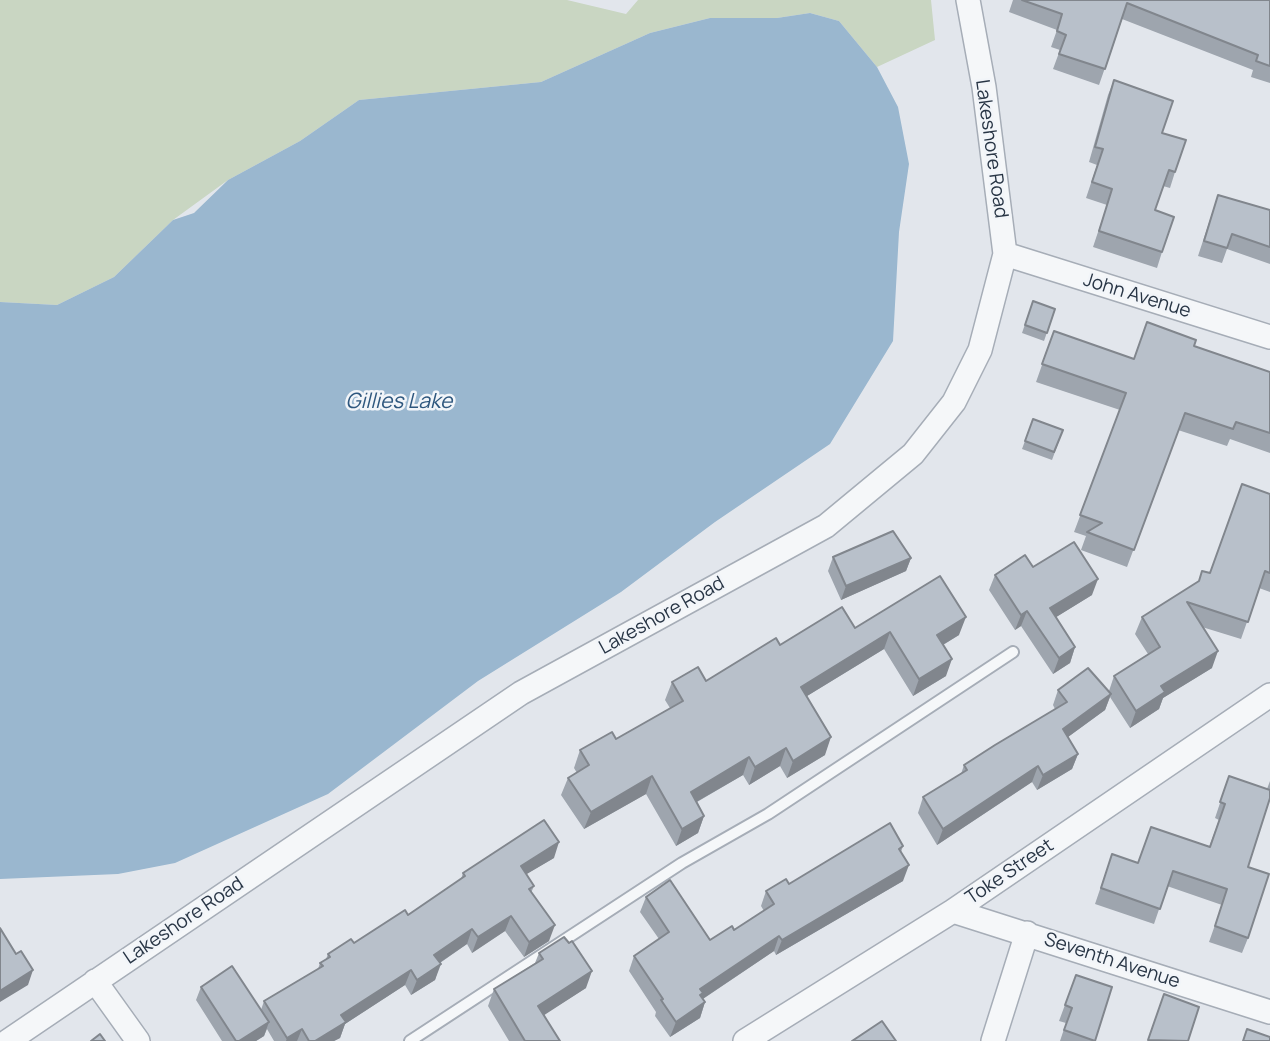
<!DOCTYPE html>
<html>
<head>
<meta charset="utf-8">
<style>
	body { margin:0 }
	canvas { display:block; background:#e2e6ec }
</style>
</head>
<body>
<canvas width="1270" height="1041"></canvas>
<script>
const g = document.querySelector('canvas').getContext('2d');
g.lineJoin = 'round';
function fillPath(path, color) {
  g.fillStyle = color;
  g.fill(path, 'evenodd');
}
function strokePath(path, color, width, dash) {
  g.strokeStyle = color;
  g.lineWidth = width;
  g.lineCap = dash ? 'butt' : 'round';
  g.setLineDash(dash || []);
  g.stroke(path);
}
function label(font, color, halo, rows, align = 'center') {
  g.font = font + ' Manrope,sans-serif';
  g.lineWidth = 5;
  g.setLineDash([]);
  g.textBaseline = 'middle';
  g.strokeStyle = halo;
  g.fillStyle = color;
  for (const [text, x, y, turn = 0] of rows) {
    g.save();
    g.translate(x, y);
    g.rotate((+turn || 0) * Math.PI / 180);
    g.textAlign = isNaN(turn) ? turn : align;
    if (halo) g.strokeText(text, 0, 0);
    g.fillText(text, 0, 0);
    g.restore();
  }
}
fillPath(new Path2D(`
	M 0,0 L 567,0 L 626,14 L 638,0 L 931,0 L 935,40 L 877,67 L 839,21 L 810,13 L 777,18 L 710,18 L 650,33 L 541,82 L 359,100 L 300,141 L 228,180 L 173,220 L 114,277 L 57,305 L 0,302 Z`), '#c9d6c2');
fillPath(new Path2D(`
	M 810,13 L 839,21 L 877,67 L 898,107 L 909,164 L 899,232 L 893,341 L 830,444 L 715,522 L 621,592 L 478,681 L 328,794 L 175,863 L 118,874 L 0,879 L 0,302 L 57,305 L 114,277 L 173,220 L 194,213 L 228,180 L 300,141 L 359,100 L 541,82 L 650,33 L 710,18 L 777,18 Z`), '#9ab7cf');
const service = new Path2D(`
	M 410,1041 L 682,863 L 768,814 L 1013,652`);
const minor = new Path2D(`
	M 1005,254 L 1270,337
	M 953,911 L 1270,1012
	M 95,981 L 138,1041
	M 8,1041 L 521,693 L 826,526 L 913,454 L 954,402 L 980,350 L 1005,254 L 984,87 L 968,0
	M 745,1041 L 953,911 L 1270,695
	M 993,1041 L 1027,933`);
strokePath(service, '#a6adb7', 14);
strokePath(minor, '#a6adb7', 26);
strokePath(service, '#f5f7f9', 10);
strokePath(minor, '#f5f7f9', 23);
fillPath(new Path2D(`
	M 1013,0 L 1270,0 L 1270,83 L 1251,77 L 1253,70 L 1122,19 L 1099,85 L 1053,69 L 1060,50 L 1051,47 L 1057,30 L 1009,12 Z
	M 1114,80 L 1162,133 L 1175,172 L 1170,188 L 1163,186 L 1155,210 L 1162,252 L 1157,268 L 1093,247 L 1107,205 L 1086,198 L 1097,165 L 1089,162 L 1108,95 Z
	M 1218,195 L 1270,210 L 1270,264 L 1227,249 L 1222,263 L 1198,256 Z
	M 1033,301 L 1055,309 L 1044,341 L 1022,333 Z
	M 1054,331 L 1134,359 L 1194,346 L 1270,372 L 1270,453 L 1230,439 L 1227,446 L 1178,430 L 1127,567 L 1081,550 L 1086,536 L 1074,532 L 1120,410 L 1036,382 Z
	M 1033,419 L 1063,430 L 1052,460 L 1022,449 Z
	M 1270,494 L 1270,592 L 1259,588 L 1241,639 L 1202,627 L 1212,668 L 1163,698 L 1159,709 L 1130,728 L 1110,697 L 1105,710 L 1068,737 L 1078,754 L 1072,769 L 1037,790 L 1032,782 L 937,845 L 918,813 L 923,797 L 961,774 L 964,765 L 1055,709 L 1053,705 L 1058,690 L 1109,691 L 1114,676 L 1148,654 L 1135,634 L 1142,617 L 1198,582 L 1210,573 Z
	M 833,557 L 911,558 L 906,571 L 841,600 L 828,571 Z
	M 1033,567 L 1092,595 L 1056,617 L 1075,647 L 1070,663 L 1053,674 L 1021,626 L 1015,630 L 989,590 L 995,575 Z
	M 855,628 L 959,635 L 943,645 L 946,676 L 913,696 L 884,649 L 807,696 L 825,755 L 787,778 L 780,766 L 749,785 L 743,775 L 697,802 L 704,816 L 698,833 L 676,846 L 646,794 L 584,829 L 561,795 L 568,778 L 577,773 L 574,768 L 580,750 L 616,739 L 670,708 L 665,700 L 672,682 L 706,681 L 780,645 Z
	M 1229,776 L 1267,789 L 1270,781 L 1270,798 L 1248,867 L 1248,938 L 1242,953 L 1209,942 L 1222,905 L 1167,886 L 1154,924 L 1095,904 L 1112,854 L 1138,863 L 1209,847 L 1219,820 L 1215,818 Z
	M 903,846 L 901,852 L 903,881 L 776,955 L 774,951 L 703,999 L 705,1002 L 700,1018 L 670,1037 L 655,1016 L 656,1012 L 629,971 L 634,956 L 659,939 L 640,912 L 646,897 L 710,940 L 734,930 L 764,911 L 761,906 L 766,891 Z
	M 554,858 L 526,874 L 534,886 L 531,893 L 549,941 L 524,957 L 505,931 L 472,953 L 467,944 L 440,963 L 435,980 L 411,995 L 405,985 L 345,1024 L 340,1038 L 334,1041 L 274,1041 L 267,1029 L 264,1036 L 256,1041 L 222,1041 L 196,1000 L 201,987 L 261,1010 L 264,1001 L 318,969 L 320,963 L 326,959 L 328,954 L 354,943 L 408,915 L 461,879 L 463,873 Z
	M 539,953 L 586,988 L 543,1015 L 560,1041 L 509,1041 L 488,1006 L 494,989 L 535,963 Z
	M 1076,975 L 1095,1041 L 1060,1041 L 1066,1023 L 1059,1021 Z`), '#9ea5ae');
fillPath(new Path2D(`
	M 911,558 L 906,571 L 841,600 L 846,586 Z
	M 1098,579 L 1092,595 L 1045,624 L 1050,608 Z
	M 1027,611 L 1021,626 L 1015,630 L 1021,615 Z
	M 966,617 L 959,635 L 931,652 L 937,635 Z
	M 890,632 L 884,649 L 794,704 L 801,687 Z
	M 1075,647 L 1070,663 L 1053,674 L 1059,658 Z
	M 1218,651 L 1212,668 L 1163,698 L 1159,709 L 1130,728 L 1136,711 L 1161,686 Z
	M 952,659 L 946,676 L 913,696 L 919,679 Z
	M 1111,694 L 1105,710 L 1057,745 L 1063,729 Z
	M 831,737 L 825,755 L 787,778 L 793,761 Z
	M 786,748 L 780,766 L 749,785 L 755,767 Z
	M 1078,754 L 1072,769 L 1037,790 L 1043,775 Z
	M 749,757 L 743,775 L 684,809 L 691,792 Z
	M 1038,766 L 1032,782 L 937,845 L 943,829 Z
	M 652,776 L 646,794 L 584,829 L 591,812 Z
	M 704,816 L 698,833 L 676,846 L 682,829 Z
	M 559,842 L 554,858 L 515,881 L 521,866 Z
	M 909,865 L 903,881 L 776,955 L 782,940 Z
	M 511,916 L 505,931 L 472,953 L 478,937 Z
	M 555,925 L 549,941 L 524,957 L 529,942 Z
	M 472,929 L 467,944 L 429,970 L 434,955 Z
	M 779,936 L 774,951 L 701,1000 L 705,1002 L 700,1018 L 670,1037 L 676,1022 L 700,989 Z
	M 441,964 L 435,980 L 411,995 L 417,980 Z
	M 33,970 L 28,985 L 0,1002 L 0,991 Z
	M 411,970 L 405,985 L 345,1024 L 340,1038 L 334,1041 L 315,1041 L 341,1015 Z
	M 592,971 L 586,988 L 532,1023 L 538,1006 Z
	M 269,1022 L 264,1036 L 256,1041 L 239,1041 Z
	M 302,1029 L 297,1041 L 286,1041 L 287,1038 Z`), '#81868d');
const building = new Path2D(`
	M 1022,0 L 1270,0 L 1270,66 L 1256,61 L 1258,55 L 1127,3 L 1105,69 L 1059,54 L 1066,35 L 1057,31 L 1062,14 Z
	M 1114,80 L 1173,101 L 1162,133 L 1186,140 L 1175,172 L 1169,170 L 1155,210 L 1174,217 L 1162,252 L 1099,231 L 1112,189 L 1092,182 L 1103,149 L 1095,147 Z
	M 1218,195 L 1270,210 L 1270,247 L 1232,234 L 1227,248 L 1204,241 Z
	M 1033,301 L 1055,309 L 1047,333 L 1025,325 Z
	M 1147,322 L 1196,340 L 1194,346 L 1270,372 L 1270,433 L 1236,422 L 1233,429 L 1185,413 L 1134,550 L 1087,532 L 1102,523 L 1080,515 L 1126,393 L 1042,364 L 1054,331 L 1134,359 Z
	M 1033,419 L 1063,430 L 1054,452 L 1025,441 Z
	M 1242,484 L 1270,494 L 1270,573 L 1265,571 L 1248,622 L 1187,602 L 1218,651 L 1161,686 L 1165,692 L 1136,711 L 1114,676 L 1160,647 L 1142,617 L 1199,581 L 1202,571 L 1210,573 Z
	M 893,531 L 911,558 L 846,586 L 833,557 Z
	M 1074,542 L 1098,579 L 1050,608 L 1075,647 L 1059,658 L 1027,611 L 1021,615 L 995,575 L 1025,555 L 1033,567 Z
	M 940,576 L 966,617 L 937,635 L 952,659 L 919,679 L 890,632 L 801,687 L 831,737 L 793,761 L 786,748 L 755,767 L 749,757 L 691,792 L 704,816 L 682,829 L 652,776 L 591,812 L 568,778 L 589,765 L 580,750 L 612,732 L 616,739 L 683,701 L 672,682 L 698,667 L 706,681 L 776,638 L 780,645 L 842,607 L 855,628 Z
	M 1088,668 L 1111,694 L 1063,729 L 1078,754 L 1043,775 L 1038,766 L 943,829 L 923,797 L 967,770 L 964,765 L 995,745 L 1067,702 L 1058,690 Z
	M 1229,776 L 1270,790 L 1270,798 L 1248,867 L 1269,874 L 1248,938 L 1215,926 L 1227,889 L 1173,871 L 1160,909 L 1101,888 L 1112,854 L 1138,863 L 1151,827 L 1210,847 L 1225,804 L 1220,802 Z
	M 544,820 L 559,842 L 521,866 L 534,886 L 529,889 L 555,925 L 529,942 L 511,916 L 478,937 L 472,929 L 434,955 L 441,964 L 417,980 L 411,970 L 341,1015 L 346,1022 L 315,1041 L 309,1041 L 302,1029 L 287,1038 L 264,1001 L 323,966 L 320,963 L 330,957 L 328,954 L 351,939 L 354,943 L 405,910 L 408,915 L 465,876 L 463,873 Z
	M 890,823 L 903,846 L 899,849 L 909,865 L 782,940 L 779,936 L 700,989 L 703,993 L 700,995 L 705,1002 L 676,1022 L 661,1000 L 663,999 L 634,956 L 669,932 L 646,897 L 670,880 L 710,940 L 732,926 L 734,930 L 774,904 L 766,891 L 786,879 L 789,884 Z
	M 0,928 L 16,954 L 21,951 L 33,970 L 0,991 Z
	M 564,937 L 569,943 L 572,941 L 592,971 L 538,1006 L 560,1041 L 525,1041 L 494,989 L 543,959 L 539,953 Z
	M 232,966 L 269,1022 L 239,1041 L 236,1041 L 201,987 Z
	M 1076,975 L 1112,987 L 1095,1041 L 1064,1030 L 1072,1008 L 1065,1005 Z
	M 1164,994 L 1199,1007 L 1188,1041 L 1148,1040 Z
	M 882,1021 L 896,1041 L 852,1041 Z
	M 1247,1029 L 1270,1037 L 1270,1041 L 1243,1041 Z
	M 100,1034 L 105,1041 L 91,1041 Z`);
fillPath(building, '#b8c0ca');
strokePath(building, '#81868d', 2);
label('19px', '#283545', '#f2f5f9', [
	["Lakeshore Road",991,149,82],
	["John Avenue",1137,296,17],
	["Lakeshore Road",662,616,-29],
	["Toke Street",1010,872,-34],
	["Lakeshore Road",184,921,-34],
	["Seventh Avenue",1112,961,18]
]);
label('italic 21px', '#2e577e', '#f2f5f9', [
	["Gillies Lake",399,402]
]);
</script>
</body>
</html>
